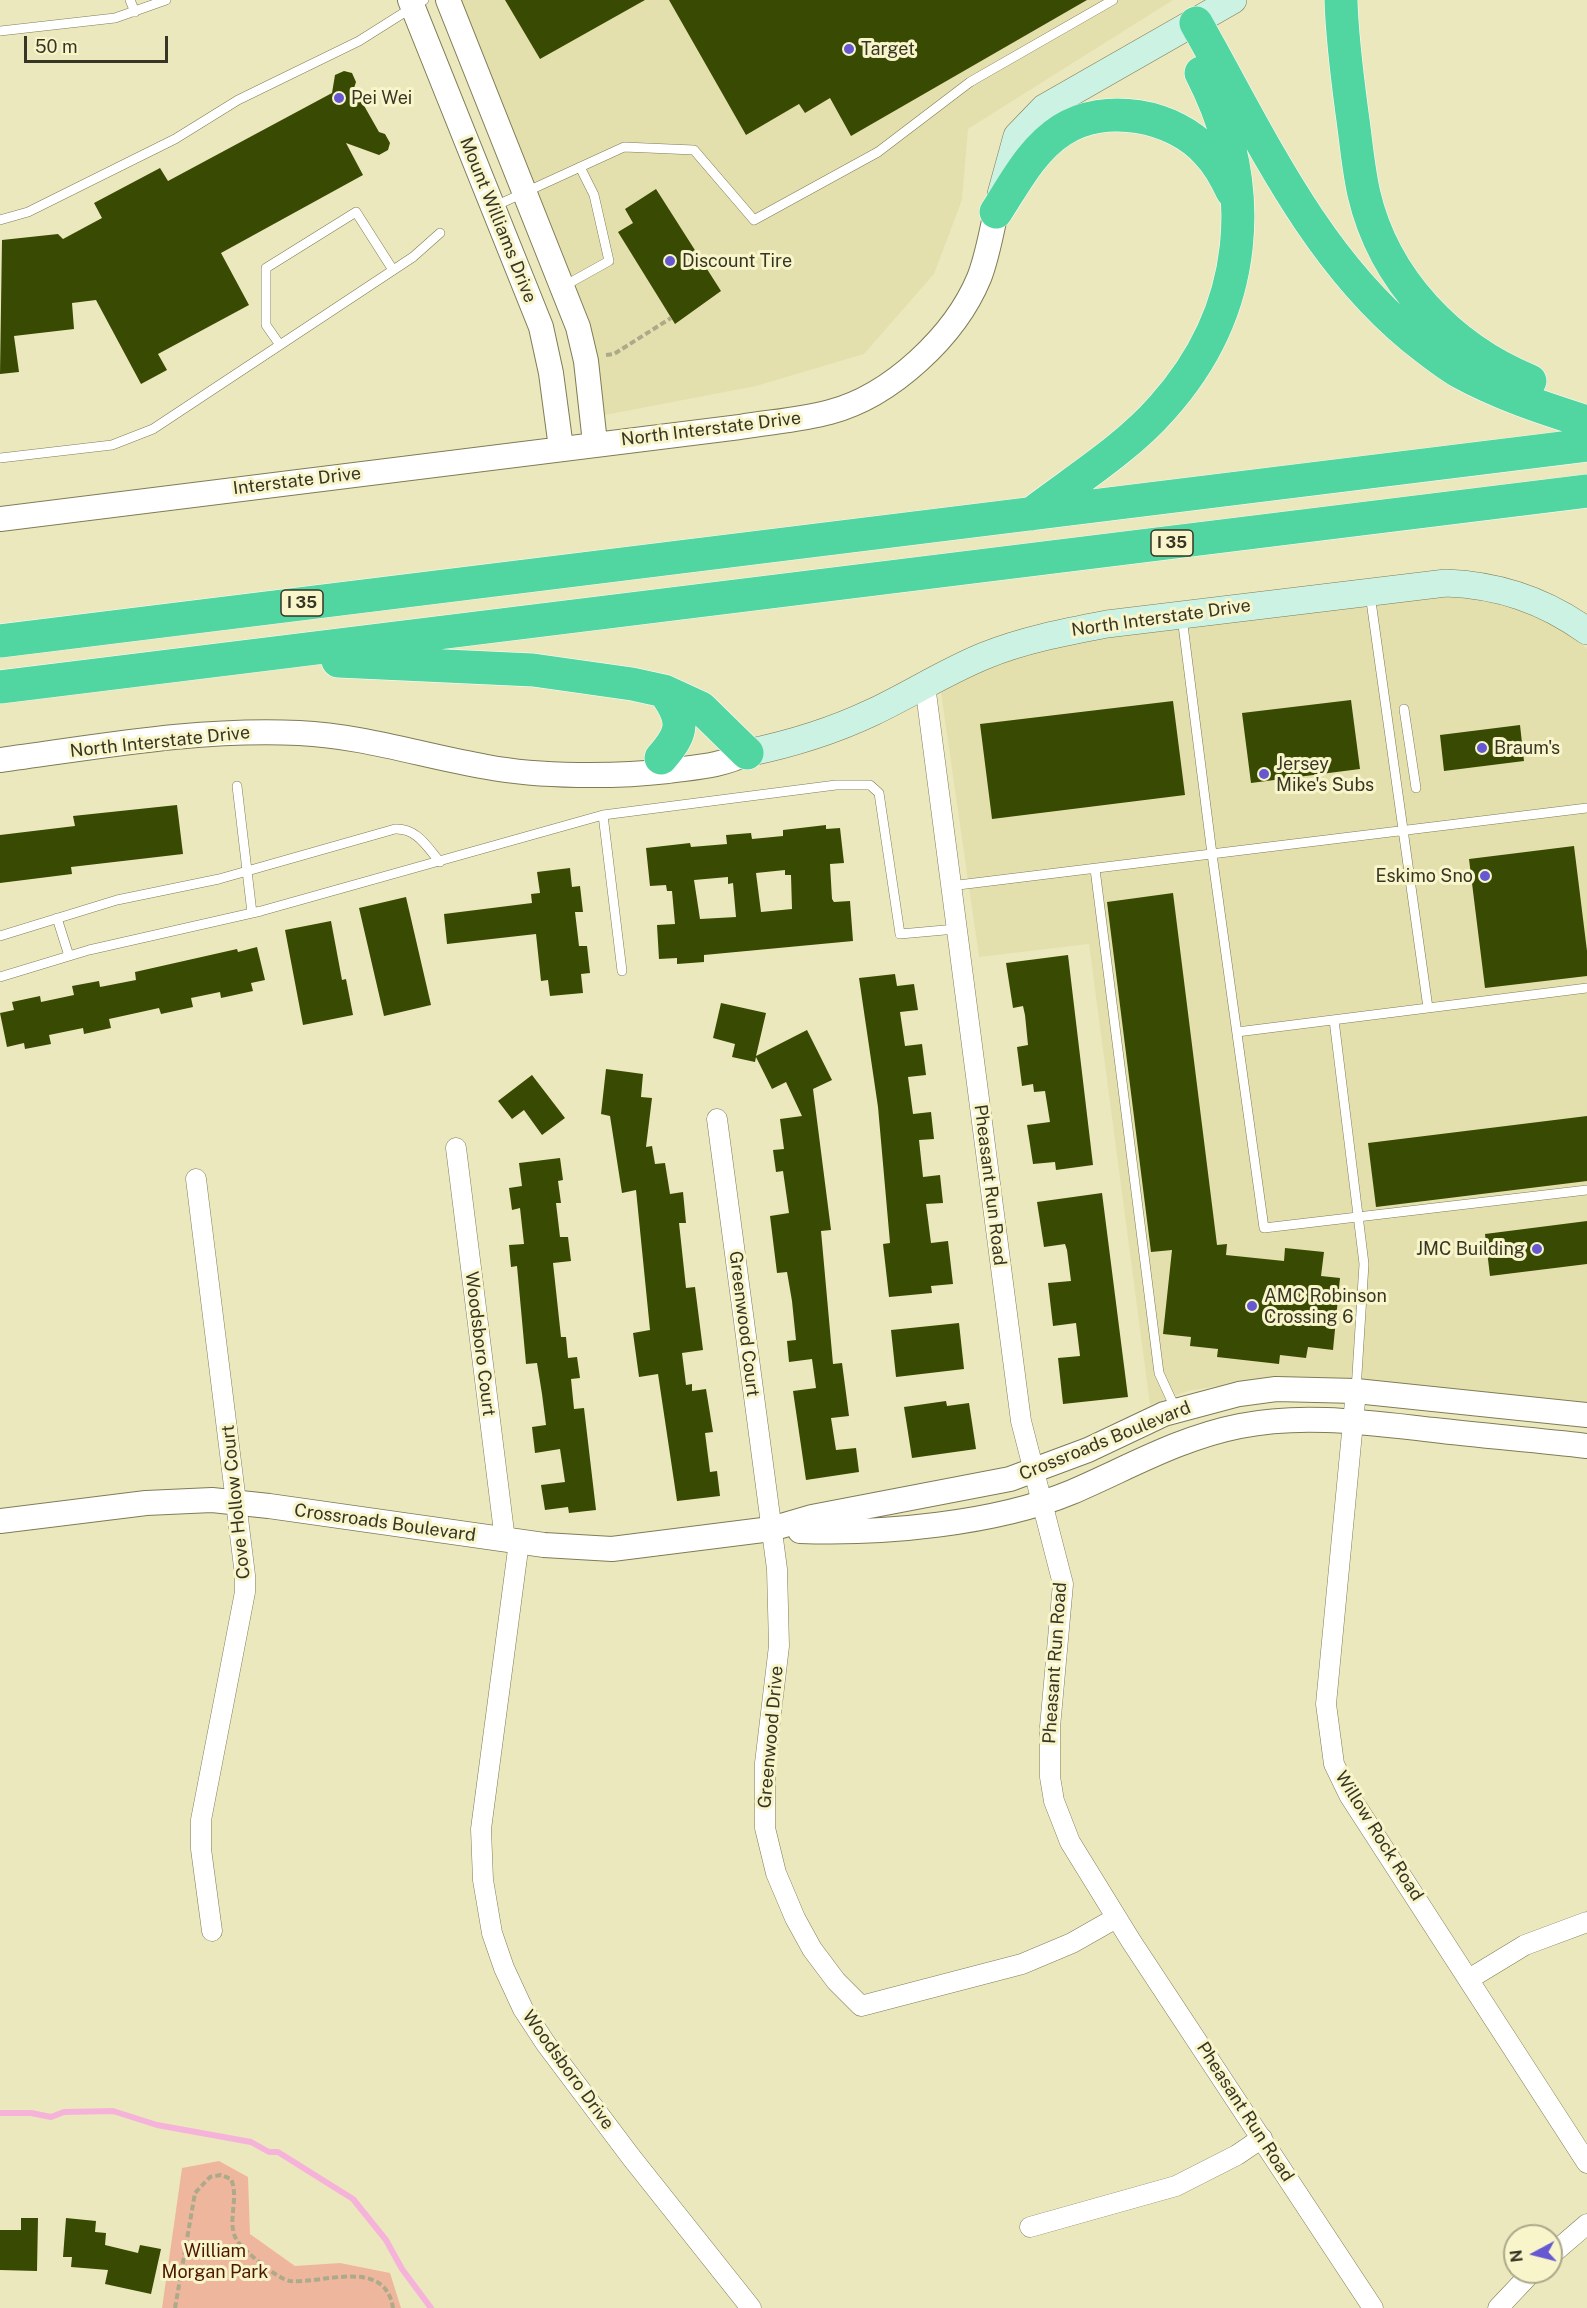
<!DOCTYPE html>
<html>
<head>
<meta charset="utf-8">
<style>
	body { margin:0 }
	#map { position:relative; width:1587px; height:2308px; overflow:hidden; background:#ece8be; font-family:"Public Sans",sans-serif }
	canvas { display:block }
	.north { position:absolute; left:1503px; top:2224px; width:60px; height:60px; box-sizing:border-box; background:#f9f5cb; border:2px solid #aba989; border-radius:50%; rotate:263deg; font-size:16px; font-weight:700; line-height:24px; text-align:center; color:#373625 }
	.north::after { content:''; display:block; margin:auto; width:21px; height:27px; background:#6558d1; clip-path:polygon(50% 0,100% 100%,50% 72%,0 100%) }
	.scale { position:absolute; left:24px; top:36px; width:144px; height:27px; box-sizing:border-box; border:3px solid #373625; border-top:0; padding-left:8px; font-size:18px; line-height:21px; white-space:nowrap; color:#373625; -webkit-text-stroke:4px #f9f5cb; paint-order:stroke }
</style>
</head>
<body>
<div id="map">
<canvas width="1587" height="2308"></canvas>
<div class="north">N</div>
<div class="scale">50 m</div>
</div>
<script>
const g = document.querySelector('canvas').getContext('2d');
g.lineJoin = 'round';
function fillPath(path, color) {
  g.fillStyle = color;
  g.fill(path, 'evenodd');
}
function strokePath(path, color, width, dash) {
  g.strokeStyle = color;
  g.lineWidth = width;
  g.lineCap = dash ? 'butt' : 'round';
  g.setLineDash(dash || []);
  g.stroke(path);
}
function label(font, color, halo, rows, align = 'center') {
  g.font = font + ' "Public Sans",sans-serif';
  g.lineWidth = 6;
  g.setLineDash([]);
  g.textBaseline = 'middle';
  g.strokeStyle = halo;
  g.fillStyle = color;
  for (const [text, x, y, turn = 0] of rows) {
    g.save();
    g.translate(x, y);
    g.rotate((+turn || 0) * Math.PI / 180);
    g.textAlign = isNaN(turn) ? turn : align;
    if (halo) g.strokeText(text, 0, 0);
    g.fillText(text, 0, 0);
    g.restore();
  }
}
fillPath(new Path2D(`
	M 457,0 L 1173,0 L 968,129 L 962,200 L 934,274 L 864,354 L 756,386 L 600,416 Z
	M 1437,593 L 1498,601 L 1531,611 L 1581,643 L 1587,649 L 1587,1404 L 1265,1378 L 1188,1391 L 1150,1405 L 1089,944 L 979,957 L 941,693 L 948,683 L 984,666 L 1072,639 Z`), '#e4e0ae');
fillPath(new Path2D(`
	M 219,2161 L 248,2177 L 250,2234 L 295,2266 L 340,2263 L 390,2273 L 401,2308 L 162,2308 L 182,2168 Z`), '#efb69e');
strokePath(new Path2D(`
	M 0,2113 L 31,2113 L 51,2117 L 64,2112 L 113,2111 L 157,2125 L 251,2142 L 269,2152 L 278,2152 L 353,2199 L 386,2240 L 402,2269 L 431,2308`), '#f6b3da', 6);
fillPath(new Path2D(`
	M 505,0 L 645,0 L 540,59 Z
	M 669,0 L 1087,0 L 851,136 L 830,98 L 805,113 L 799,104 L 746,135 Z
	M 344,71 L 352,73 L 356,82 L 354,88 L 379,132 L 385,134 L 390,143 L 388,150 L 379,155 L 346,143 L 363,175 L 221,253 L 249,305 L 158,354 L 167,370 L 141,384 L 96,300 L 72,303 L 74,329 L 14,336 L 19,372 L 0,374 L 2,240 L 58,234 L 63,239 L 102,218 L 94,203 L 160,168 L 168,181 L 332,93 L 335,75 Z
	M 656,189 L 721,291 L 675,324 L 618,232 L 633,223 L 625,209 Z
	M 1351,700 L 1360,769 L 1251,783 L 1242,713 Z
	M 1173,701 L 1185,795 L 992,819 L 980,724 Z
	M 1520,725 L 1524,761 L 1444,771 L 1440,735 Z
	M 177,805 L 183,854 L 71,867 L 72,874 L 0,883 L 0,835 L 75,826 L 73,816 Z
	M 826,825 L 826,829 L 840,828 L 844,863 L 830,864 L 832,899 L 834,902 L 850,901 L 853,941 L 704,955 L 704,962 L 677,964 L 677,958 L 659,959 L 657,925 L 675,924 L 672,891 L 667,891 L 666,885 L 650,886 L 646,848 L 690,843 L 691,847 L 727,844 L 726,835 L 751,833 L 752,839 L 783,836 L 783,830 ZM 785,870 L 785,875 L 791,875 L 792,909 L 761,912 L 756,873 ZM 728,877 L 728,884 L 733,883 L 736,917 L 700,919 L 694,880 Z
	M 1574,846 L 1587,951 L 1587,976 L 1485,988 L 1469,859 Z
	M 570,868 L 572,887 L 580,886 L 583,912 L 575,912 L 579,946 L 587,946 L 590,973 L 581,974 L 583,993 L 550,996 L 548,980 L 541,981 L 536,934 L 447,944 L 444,914 L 532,903 L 531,894 L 540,893 L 537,872 Z
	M 1173,893 L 1217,1245 L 1227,1244 L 1226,1255 L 1284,1261 L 1285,1248 L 1324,1252 L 1321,1276 L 1340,1278 L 1333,1350 L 1308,1347 L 1306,1358 L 1280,1355 L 1279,1364 L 1217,1357 L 1218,1349 L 1190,1346 L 1191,1337 L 1163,1334 L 1172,1250 L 1151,1252 L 1107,902 Z
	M 406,897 L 431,1005 L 384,1016 L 359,908 Z
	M 331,921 L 342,980 L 346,979 L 353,1015 L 303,1025 L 285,930 Z
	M 257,947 L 265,980 L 251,983 L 253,991 L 221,998 L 220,992 L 191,998 L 193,1007 L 161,1014 L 159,1008 L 109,1019 L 111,1028 L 84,1034 L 83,1028 L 49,1035 L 51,1044 L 25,1049 L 24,1043 L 7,1047 L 0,1013 L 14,1010 L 12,1002 L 40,996 L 41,1002 L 74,995 L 72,986 L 99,981 L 100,987 L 136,980 L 135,972 L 237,949 L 238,952 Z
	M 1068,955 L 1093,1165 L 1056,1170 L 1055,1162 L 1033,1164 L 1027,1125 L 1050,1122 L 1045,1091 L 1034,1092 L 1033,1084 L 1022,1086 L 1017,1047 L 1028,1045 L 1025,1015 L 1023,1006 L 1013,1008 L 1006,963 Z
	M 895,974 L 897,986 L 914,984 L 918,1010 L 900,1012 L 905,1046 L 922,1044 L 926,1075 L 908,1077 L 913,1114 L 931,1112 L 934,1139 L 919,1140 L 923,1177 L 940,1175 L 943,1203 L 926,1204 L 931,1243 L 948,1241 L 953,1284 L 931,1286 L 932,1293 L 889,1297 L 883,1244 L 890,1243 L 878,1107 L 859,978 Z
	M 721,1003 L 766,1013 L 756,1056 L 807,1030 L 832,1080 L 813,1089 L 831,1230 L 821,1231 L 833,1364 L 842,1363 L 849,1416 L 831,1418 L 836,1450 L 856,1448 L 859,1472 L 806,1480 L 793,1391 L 816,1388 L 812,1359 L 789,1362 L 787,1341 L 796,1340 L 792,1301 L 787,1272 L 777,1273 L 770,1216 L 789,1213 L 783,1171 L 776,1172 L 773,1150 L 784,1149 L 780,1119 L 802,1116 L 786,1082 L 772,1089 L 756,1057 L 755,1062 L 732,1057 L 735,1044 L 713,1038 Z
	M 606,1069 L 643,1074 L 641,1097 L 652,1098 L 646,1147 L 652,1146 L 655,1164 L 665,1163 L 670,1194 L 683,1192 L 686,1223 L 679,1223 L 686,1288 L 695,1287 L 703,1350 L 682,1353 L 686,1385 L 692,1384 L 692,1391 L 706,1389 L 713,1432 L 705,1433 L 710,1472 L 717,1471 L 720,1496 L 677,1501 L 658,1374 L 639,1377 L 633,1333 L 650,1330 L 636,1190 L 622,1193 L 610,1116 L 601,1114 Z
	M 532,1075 L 565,1118 L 542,1135 L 524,1110 L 512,1119 L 498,1101 Z
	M 1587,1116 L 1587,1181 L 1376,1207 L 1368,1143 Z
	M 560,1158 L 563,1180 L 558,1181 L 561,1203 L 556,1203 L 560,1237 L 568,1237 L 571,1261 L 553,1263 L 561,1337 L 566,1337 L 568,1358 L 577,1357 L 580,1378 L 571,1379 L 574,1409 L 584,1408 L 596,1510 L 569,1513 L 568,1507 L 545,1510 L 541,1485 L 565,1482 L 560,1449 L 535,1453 L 532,1427 L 546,1425 L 542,1394 L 537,1363 L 526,1364 L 517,1266 L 511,1267 L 509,1245 L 524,1244 L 520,1208 L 512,1210 L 509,1188 L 522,1186 L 519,1163 Z
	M 1102,1193 L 1128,1397 L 1063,1404 L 1058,1358 L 1080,1356 L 1076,1323 L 1053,1326 L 1048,1283 L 1071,1281 L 1067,1250 L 1065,1244 L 1044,1247 L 1037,1202 Z
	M 1587,1221 L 1587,1264 L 1490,1276 L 1485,1234 Z
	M 959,1323 L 964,1369 L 896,1377 L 891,1330 Z
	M 946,1401 L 947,1406 L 969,1403 L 976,1449 L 912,1458 L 904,1407 Z
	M 21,2218 L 38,2218 L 37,2271 L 0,2270 L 0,2230 L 21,2230 Z
	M 66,2218 L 96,2221 L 95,2232 L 106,2233 L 105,2245 L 138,2253 L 140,2245 L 161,2249 L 151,2294 L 105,2284 L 108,2270 L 71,2267 L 72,2257 L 63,2257 Z`), '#394a02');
const service = new Path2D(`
	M 130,0 L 135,12
	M 0,31 L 115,18 L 166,0
	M 495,206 L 624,147 L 694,150 L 754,220 L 878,152 L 970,82 L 1113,0
	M 0,220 L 28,212 L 175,139 L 238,100 L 359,41 L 424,0
	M 564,286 L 609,261 L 594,195 L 580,167
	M 280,345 L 266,325 L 266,268 L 356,212 L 393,270
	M 0,458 L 112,445 L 153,429 L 413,257 L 440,233
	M 1370,594 L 1428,1008
	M 1182,617 L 1212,854 L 1264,1228 L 1587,1190
	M 1404,709 L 1416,788
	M 237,786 L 252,913
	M 603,815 L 622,971
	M 1095,869 L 1159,1373 L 1176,1410
	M 950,886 L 1587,808
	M 57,918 L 69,956
	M 0,936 L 117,900 L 219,879 L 395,829 C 417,828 427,847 440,862
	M 0,977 L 89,950 L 261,911 L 603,815 L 836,785 L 870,785 L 879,793 L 900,934 L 956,929
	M 1334,1020 L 1364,1264 L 1356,1390
	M 1237,1032 L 1587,988`);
const minor = new Path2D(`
	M 925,685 L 1021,1421 L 1063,1584 L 1050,1727 L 1050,1777 L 1054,1801 L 1070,1842 L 1131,1941 L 1373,2308
	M 717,1119 L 777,1569 L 779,1646 L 765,1763 L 765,1828 L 776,1873 L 795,1918 L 812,1949 L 836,1981 L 861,2006 L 1022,1964 L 1072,1943 L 1116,1918
	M 456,1148 L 505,1540
	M 196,1179 L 245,1575 L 245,1592 L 201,1820 L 201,1849 L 212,1931
	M 1356,1391 L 1326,1704 L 1334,1764 L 1349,1795 L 1587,2163
	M 519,1542 L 481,1829 L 483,1880 L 492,1933 L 504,1968 L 523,2009 L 546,2044 L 631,2157 L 751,2308
	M 1469,1979 L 1525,1945 L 1587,1922
	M 1030,2227 L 1176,2186 L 1237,2155 L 1262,2138
	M 1551,2255 L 1587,2224
	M 1498,2308 L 1532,2272`);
const tertiary = new Path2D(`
	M 410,0 L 541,327 L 551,373 L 561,448
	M 448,0 L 578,327 L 586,361 L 595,443
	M 0,519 L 740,427 C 769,422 801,420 830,412 C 891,396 955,336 979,278 C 987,258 991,234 996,212
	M 0,760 C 98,747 199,728 299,733 C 364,736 423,756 487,767 C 540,777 615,777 668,771 C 696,767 722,766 747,753
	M 0,1521 L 146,1503 L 212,1500 L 269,1506 L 544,1545 L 612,1549 L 771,1529 L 812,1517 L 1010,1479 L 1088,1450 L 1164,1414 L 1239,1394 L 1276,1389 L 1356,1391 L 1587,1415
	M 800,1531 C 883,1534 995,1524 1072,1492 C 1128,1468 1179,1438 1240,1426 C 1304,1413 1370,1423 1434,1430 C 1485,1436 1536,1440 1587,1446`);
const secondary = new Path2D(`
	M 1001,194 L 1017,136 L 1044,108 L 1233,0
	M 747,753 C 791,744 833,731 873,712 C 911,694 945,672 984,656 C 1023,640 1065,632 1107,624 L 1446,583 C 1499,585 1544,600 1587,631`);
const motorway = new Path2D(`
	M 1341,0 C 1342,38 1347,75 1352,113 C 1356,140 1358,168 1364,194 C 1384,280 1450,348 1530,381
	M 1196,23 C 1259,134 1312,254 1412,337 C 1427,349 1443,362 1460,372 C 1500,394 1543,408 1587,422
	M 996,212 C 1015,183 1032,149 1062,130 C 1105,102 1174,115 1207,152 C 1218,163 1225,176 1232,191
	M 1031,514 C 1074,481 1126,449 1162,408 C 1249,311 1260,187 1201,73
	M 0,641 L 1587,445
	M 338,661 L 533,670 L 632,684 L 664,691 L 701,708 L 747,753
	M 0,687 L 1587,491
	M 661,758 C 684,732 685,720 664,691`);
strokePath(service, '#7f7c55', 10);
strokePath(minor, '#7f7c55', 21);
strokePath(tertiary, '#7f7c55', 26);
strokePath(secondary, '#7f7c55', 28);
strokePath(motorway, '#fff', 34);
strokePath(new Path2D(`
	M 606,355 L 614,354 L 671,318
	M 175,2308 L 195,2193 L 210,2177 L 221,2175 L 231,2179 C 240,2199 225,2224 238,2242 C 246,2252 277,2279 290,2281 C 323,2284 385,2257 393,2308`), '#adaa89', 4, [6, 3]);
strokePath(service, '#fff', 9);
strokePath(minor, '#fff', 20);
strokePath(tertiary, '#fff', 24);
strokePath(secondary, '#cbf2e3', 27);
strokePath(motorway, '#51d5a1', 33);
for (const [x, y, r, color] of [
	[849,49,6,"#6558d1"],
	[339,98,6,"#6558d1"],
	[670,261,6,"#6558d1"],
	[1482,748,6,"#6558d1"],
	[1264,774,6,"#6558d1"],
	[1485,876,6,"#6558d1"],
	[1537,1249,6,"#6558d1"],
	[1252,1306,6,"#6558d1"]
]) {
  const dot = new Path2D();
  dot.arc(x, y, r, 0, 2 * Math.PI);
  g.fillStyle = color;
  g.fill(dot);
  strokePath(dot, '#f9f5cb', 2);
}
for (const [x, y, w] of [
	[1172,543,42],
	[302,603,42]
]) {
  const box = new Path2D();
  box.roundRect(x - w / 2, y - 13, w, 26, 4.5);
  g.fillStyle = '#f9f5cb';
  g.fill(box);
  strokePath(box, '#373625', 1.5);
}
label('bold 16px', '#373625', null, [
	["I 35",1172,543],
	["I 35",302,603]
]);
label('18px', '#373625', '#f9f5cb', [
	["Target",861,49],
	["Pei Wei",351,98],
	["Discount Tire",682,261],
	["Braum's",1494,748],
	["Jersey",1276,764],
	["Mike's Subs",1276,785],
	["Eskimo Sno",1473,876,"right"],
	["JMC Building",1525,1249,"right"],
	["AMC Robinson",1264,1296],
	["Crossing 6",1264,1317]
], 'left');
label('18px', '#373625', '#f9f5cb', [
	["Mount Williams Drive",498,220,68],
	["North Interstate Drive",711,429,-7],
	["Interstate Drive",297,481,-7],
	["North Interstate Drive",1161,618,-8],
	["North Interstate Drive",160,742,-6],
	["Pheasant Run Road",990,1185,83],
	["Greenwood Court",744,1324,83],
	["Woodsboro Court",480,1344,83],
	["Crossroads Boulevard",1105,1441,-22],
	["Cove Hollow Court",236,1502,-96],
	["Crossroads Boulevard",385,1523,8],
	["Pheasant Run Road",1055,1663,-86],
	["Greenwood Drive",771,1737,-85],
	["Willow Rock Road",1379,1836,58],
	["Woodsboro Drive",568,2070,54],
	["Pheasant Run Road",1245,2112,57]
]);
label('18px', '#4d1800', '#f9f5cb', [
	["William",215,2251],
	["Morgan Park",215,2272]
]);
</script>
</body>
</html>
